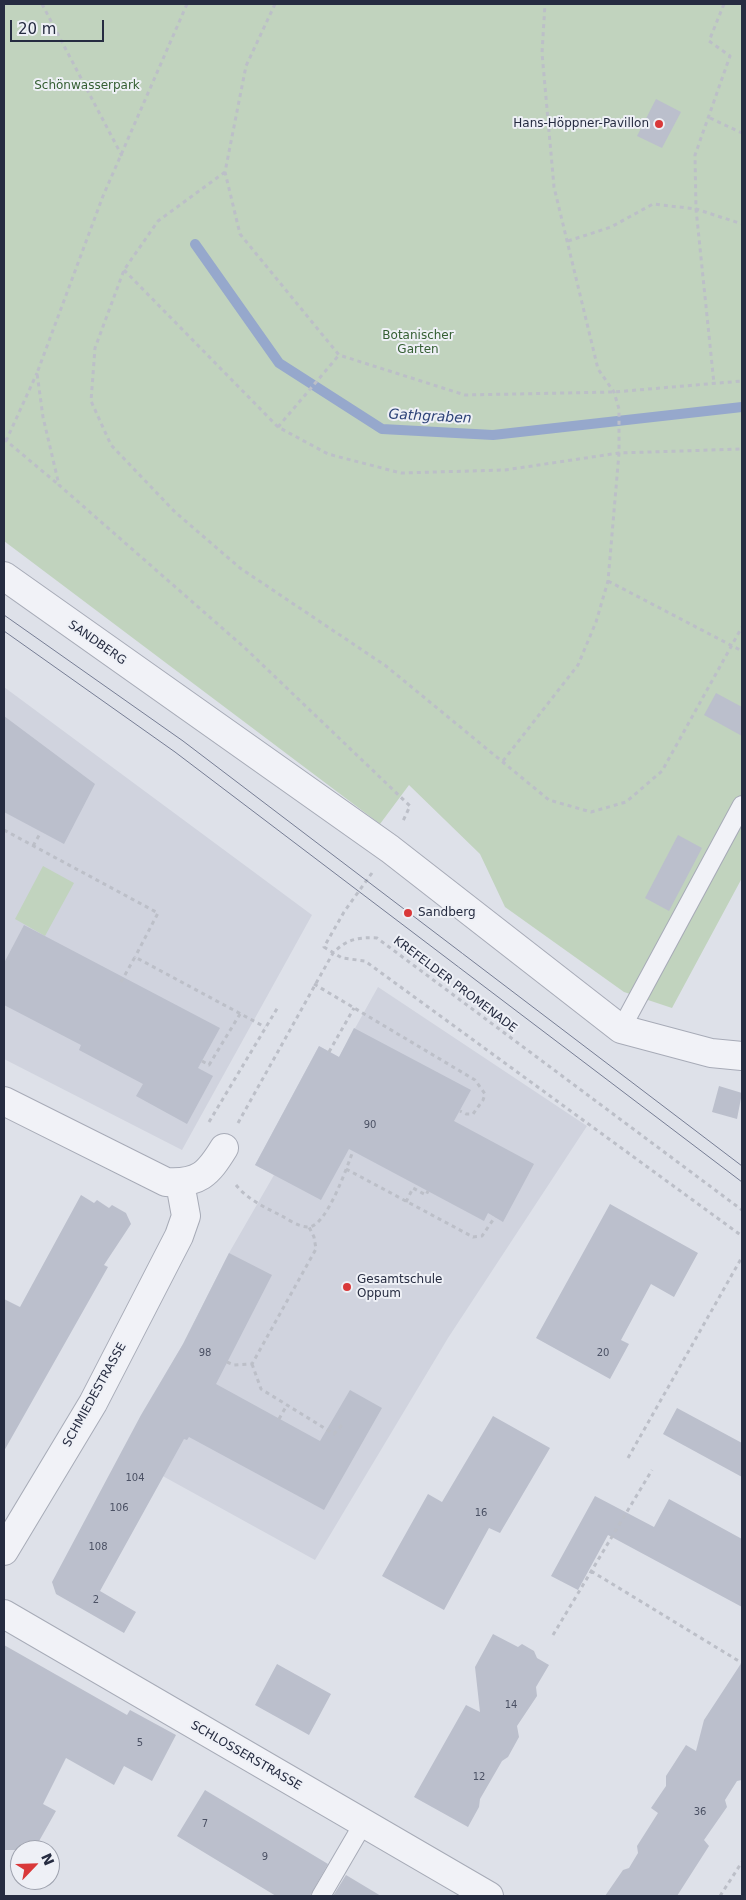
<!DOCTYPE html>
<html>
<head>
<meta charset="utf-8">
<style>
	body { margin:0 }
	#map { position:relative; width:746px; height:1900px; overflow:hidden; background:#dee1e9; font-family:"DejaVu Sans",sans-serif }
	canvas { display:block }
	.frame { position:absolute; inset:0; border:5px solid #262c41; pointer-events:none }
	.north { position:absolute; left:10px; top:1840px; width:50px; height:50px; box-sizing:border-box; background:#eef0f6; border:1px solid #9ea2ae; border-radius:50%; rotate:66deg; font-size:14px; font-weight:700; line-height:20px; text-align:center; color:#262c41 }
	.north::after { content:''; display:block; margin:auto; width:18px; height:22px; background:#d93839; clip-path:polygon(50% 0,100% 100%,50% 72%,0 100%) }
	.scale { position:absolute; left:10px; top:20px; width:94px; height:22px; box-sizing:border-box; border:2px solid #262c41; border-top:0; padding-left:6px; font-size:15px; line-height:18px; white-space:nowrap; color:#262c41; -webkit-text-stroke:4px #eef0f6; paint-order:stroke }
</style>
</head>
<body>
<div id="map">
<canvas width="746" height="1900"></canvas>
<div class="frame"></div>
<div class="north">N</div>
<div class="scale">20 m</div>
</div>
<script>
const g = document.querySelector('canvas').getContext('2d');
g.lineJoin = 'round';
function fillPath(path, color) {
  g.fillStyle = color;
  g.fill(path, 'evenodd');
}
function strokePath(path, color, width, dash) {
  g.strokeStyle = color;
  g.lineWidth = width;
  g.lineCap = dash ? 'butt' : 'round';
  g.setLineDash(dash || []);
  g.stroke(path);
}
function label(font, color, halo, rows, align = 'center') {
  g.font = font + ' "DejaVu Sans",sans-serif';
  g.lineWidth = 4;
  g.setLineDash([]);
  g.textBaseline = 'middle';
  g.strokeStyle = halo;
  g.fillStyle = color;
  for (const [text, x, y, turn = 0] of rows) {
    g.save();
    g.translate(x, y);
    g.rotate((+turn || 0) * Math.PI / 180);
    g.textAlign = isNaN(turn) ? turn : align;
    if (halo) g.strokeText(text, 0, 0);
    g.fillText(text, 0, 0);
    g.restore();
  }
}
fillPath(new Path2D(`
	M 4,687 L 312,915 L 182,1150 L 4,1059 Z
	M 378,987 L 587,1126 L 448,1338 L 315,1560 L 121,1453 L 183,1344 L 229,1253 L 274,1175 L 255,1165 L 319,1046 L 339,1057 Z`), '#d0d3de');
fillPath(new Path2D(`
	M 4,4 L 742,4 L 742,878 L 672,1008 L 624,992 L 505,907 L 480,854 L 409,785 L 380,824 L 4,541 Z
	M 43,866 L 74,883 L 45,936 L 15,919 Z`), '#c1d3be');
strokePath(new Path2D(`
	M 195,244 L 279,363 L 382,429 L 493,435 L 742,407`), '#96a8cc', 10);
fillPath(new Path2D(`
	M 656,99 L 681,112 L 662,148 L 637,136 Z
	M 716,693 L 742,707 L 742,736 L 704,715 Z
	M 4,716 L 95,784 L 64,844 L 4,812 Z
	M 678,835 L 702,848 L 669,911 L 645,898 Z
	M 24,925 L 220,1028 L 198,1068 L 213,1076 L 187,1124 L 136,1096 L 143,1084 L 79,1050 L 81,1045 L 4,1005 L 4,963 Z
	M 354,1028 L 471,1090 L 454,1121 L 534,1164 L 503,1222 L 488,1213 L 484,1221 L 349,1149 L 321,1200 L 255,1165 L 319,1046 L 339,1057 Z
	M 719,1086 L 742,1093 L 737,1119 L 712,1112 Z
	M 81,1195 L 94,1203 L 97,1200 L 109,1208 L 112,1205 L 126,1213 L 131,1224 L 104,1265 L 108,1267 L 4,1451 L 4,1299 L 20,1307 Z
	M 610,1204 L 698,1253 L 674,1297 L 651,1284 L 621,1340 L 629,1344 L 610,1379 L 536,1338 Z
	M 229,1253 L 272,1275 L 216,1384 L 320,1441 L 350,1390 L 382,1408 L 324,1510 L 189,1437 L 187,1440 L 184,1439 L 100,1591 L 136,1612 L 124,1633 L 56,1594 L 52,1582 L 141,1415 L 183,1344 Z
	M 677,1408 L 742,1443 L 742,1477 L 663,1434 Z
	M 493,1416 L 550,1448 L 500,1533 L 489,1528 L 444,1610 L 382,1576 L 428,1494 L 442,1502 Z
	M 595,1496 L 654,1527 L 669,1499 L 742,1539 L 742,1607 L 608,1535 L 578,1590 L 551,1576 Z
	M 493,1634 L 518,1647 L 522,1644 L 534,1651 L 537,1658 L 549,1665 L 536,1687 L 537,1696 L 517,1726 L 519,1737 L 508,1757 L 502,1761 L 480,1799 L 479,1807 L 468,1827 L 414,1797 L 466,1705 L 480,1712 L 475,1667 Z
	M 4,1645 L 127,1715 L 130,1710 L 176,1735 L 152,1781 L 124,1766 L 114,1785 L 66,1758 L 43,1804 L 56,1811 L 34,1850 L 4,1850 Z
	M 742,1662 L 742,1780 L 737,1781 L 725,1800 L 727,1807 L 704,1840 L 709,1846 L 677,1896 L 605,1896 L 623,1870 L 629,1868 L 638,1853 L 637,1846 L 658,1813 L 651,1808 L 666,1786 L 666,1776 L 686,1745 L 696,1751 L 704,1720 Z
	M 277,1664 L 331,1694 L 309,1735 L 255,1705 Z
	M 205,1790 L 328,1864 L 310,1896 L 276,1896 L 177,1836 Z
	M 346,1875 L 381,1896 L 333,1896 Z`), '#bbbfcc');
const lane = new Path2D(`
	M 621,1029 L 742,805
	M 321,1896 L 363,1824`);
const street = new Path2D(`
	M 4,576 L 390,849 L 621,1029 L 711,1053 L 742,1056
	M 4,1101 L 166,1182 C 199,1184 208,1174 224,1148
	M 4,1551 L 93,1403 L 179,1236 L 186,1216 L 180,1183
	M 4,1614 L 489,1896`);
strokePath(lane, '#a7abb7', 20);
strokePath(street, '#a7abb7', 30);
strokePath(new Path2D(`
	M 42,4 L 122,156
	M 187,4 L 103,196 L 37,373 L 43,417 L 59,485 L 245,648 L 410,806 L 402,823
	M 275,4 L 246,66 L 225,172 L 240,234 L 339,355 L 465,395 L 614,392 L 742,381
	M 724,4 L 709,41 L 730,56 L 695,155 L 696,209 L 742,224
	M 710,118 L 742,133
	M 225,172 L 158,221 L 124,270 L 95,348 L 91,401 L 111,445 L 175,512 L 240,568 L 386,666 L 549,800 L 591,812 L 626,802 L 662,771 L 742,627
	M 568,241 L 611,227 L 653,204 L 696,209 L 714,384
	M 124,270 L 278,427 L 328,454 L 401,473 L 505,470 L 619,453 L 742,449
	M 278,427 L 339,355
	M 4,439 L 59,485
	M 6,441 L 37,373
	M 608,581 L 742,651
	M 503,761 L 578,665 L 596,622 L 608,581 L 619,453 L 619,409 L 614,392 L 598,369 L 554,187 L 542,53 L 545,4
	M 4,830 L 158,913 L 135,957
	M 33,846 L 41,832
	M 372,873 L 344,912 L 324,947 L 342,958 L 365,961 L 742,1236
	M 121,982 L 135,957 L 265,1027
	M 314,984 L 475,1080 L 485,1094 L 483,1100 L 473,1114 L 466,1114 L 460,1111
	M 329,1052 L 354,1008
	M 202,1061 L 209,1065 L 240,1014
	M 209,1122 L 278,1007
	M 238,1123 L 333,953 C 347,939 358,937 377,938 L 742,1210
	M 346,1169 L 473,1237 L 482,1236 L 495,1217
	M 236,1185 C 247,1199 264,1207 280,1215 C 288,1219 298,1227 308,1227 C 326,1228 347,1167 353,1151
	M 406,1202 L 413,1188 L 426,1195 L 428,1191
	M 227,1362 L 234,1365 L 252,1364 L 316,1249 L 314,1237 L 309,1227
	M 252,1364 L 261,1389 L 334,1434 L 342,1425
	M 279,1419 L 287,1405
	M 628,1458 L 742,1257
	M 591,1571 L 742,1663
	M 553,1635 L 652,1470
	M 720,1896 L 742,1862`), '#bcbfc8', 3, [4, 4]);
strokePath(lane, '#f1f2f7', 18);
strokePath(street, '#f1f2f7', 28);
strokePath(new Path2D(`
	M 4,615 L 183,741 L 742,1166
	M 4,631 L 175,752 L 742,1182`), '#767d94', 1);
for (const [x, y, r, color] of [
	[659,124,5,"#d93839"],
	[408,913,5,"#d93839"],
	[347,1287,5,"#d93839"]
]) {
  const dot = new Path2D();
  dot.arc(x, y, r, 0, 2 * Math.PI);
  g.fillStyle = color;
  g.fill(dot);
  strokePath(dot, '#eef0f6', 2);
}
label('10px', '#4b5164', null, [
	["90",370,1125],
	["98",205,1353],
	["20",603,1353],
	["104",135,1478],
	["106",119,1508],
	["16",481,1513],
	["108",98,1547],
	["2",96,1600],
	["14",511,1705],
	["5",140,1743],
	["12",479,1777],
	["36",700,1812],
	["7",205,1824],
	["9",265,1857]
]);
label('12px', '#345e32', '#eef0f6', [
	["Schönwasserpark",87,86],
	["Botanischer",418,336],
	["Garten",418,350]
]);
label('12px', '#262c41', '#eef0f6', [
	["Hans-Höppner-Pavillon",649,124,"right"],
	["Sandberg",418,913],
	["Gesamtschule",357,1280],
	["Oppum",357,1294]
], 'left');
label('12px', '#262c41', '#eef0f6', [
	["SANDBERG",97,643,35],
	["KREFELDER PROMENADE",455,985,37],
	["SCHMIEDESTRASSE",95,1395,-61],
	["SCHLOSSERSTRASSE",246,1756,30]
]);
label('italic 14px', '#2d4378', '#eef0f6', [
	["Gathgraben",430,417,3]
]);
</script>
</body>
</html>
